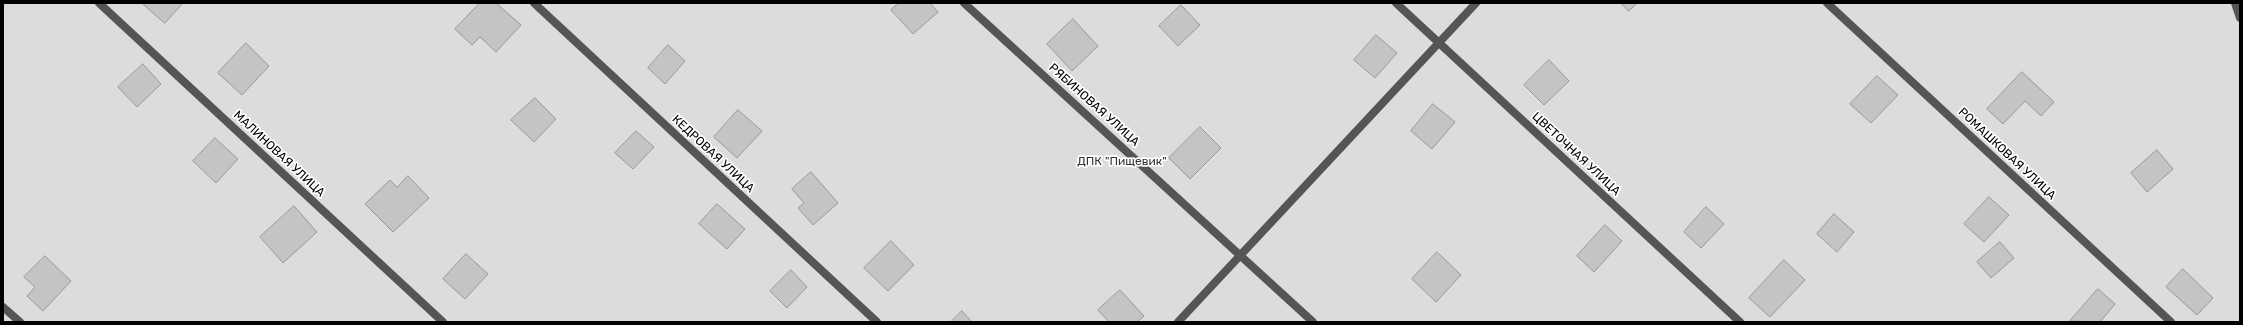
<!DOCTYPE html>
<html>
<head>
<meta charset="utf-8">
<style>
	body { margin:0 }
	#map { position:relative; width:2243px; height:325px; overflow:hidden; background:#fff; font-family:Rubik,sans-serif }
	canvas { display:block }
	.frame { position:absolute; inset:0; border:4px solid #000; pointer-events:none }
</style>
</head>
<body>
<div id="map">
<canvas width="2243" height="325"></canvas>
<div class="frame"></div>
</div>
<script>
const g = document.querySelector('canvas').getContext('2d');
g.lineJoin = 'round';
function fillPath(path, color) {
  g.fillStyle = color;
  g.fill(path, 'evenodd');
}
function strokePath(path, color, width, dash) {
  g.strokeStyle = color;
  g.lineWidth = width;
  g.lineCap = dash ? 'butt' : 'round';
  g.setLineDash(dash || []);
  g.stroke(path);
}
function label(font, color, halo, rows, align = 'center') {
  g.font = font + ' Rubik,sans-serif';
  g.lineWidth = 3.5;
  g.setLineDash([]);
  g.textBaseline = 'middle';
  g.strokeStyle = halo;
  g.fillStyle = color;
  for (const [text, x, y, turn = 0] of rows) {
    g.save();
    g.translate(x, y);
    g.rotate((+turn || 0) * Math.PI / 180);
    g.textAlign = isNaN(turn) ? turn : align;
    if (halo) g.strokeText(text, 0, 0);
    g.fillText(text, 0, 0);
    g.restore();
  }
}
fillPath(new Path2D(`
	M 3,3 L 2240,3 L 2240,322 L 3,322 Z`), '#dcdcdc');
const building = new Path2D(`
	M 142,3 L 183,3 L 165,23 Z
	M 480,3 L 496,3 L 521,25 L 496,52 L 480,37 L 472,45 L 455,29 Z
	M 899,3 L 930,3 L 938,12 L 913,34 L 891,10 Z
	M 1621,3 L 1637,3 L 1629,11 Z
	M 1181,5 L 1200,25 L 1178,46 L 1159,26 Z
	M 1073,19 L 1098,46 L 1072,71 L 1047,44 Z
	M 1376,35 L 1397,53 L 1375,78 L 1354,60 Z
	M 246,43 L 269,66 L 242,95 L 218,73 Z
	M 668,45 L 685,61 L 665,84 L 648,68 Z
	M 1549,60 L 1569,81 L 1544,105 L 1524,85 Z
	M 143,64 L 161,84 L 137,107 L 118,87 Z
	M 2022,72 L 2054,102 L 2041,116 L 2025,101 L 2003,124 L 1987,109 Z
	M 1877,76 L 1898,95 L 1871,123 L 1850,104 Z
	M 535,98 L 556,119 L 534,142 L 511,120 Z
	M 1433,104 L 1455,122 L 1432,149 L 1411,131 Z
	M 738,110 L 762,131 L 737,158 L 714,137 Z
	M 1200,127 L 1221,148 L 1190,179 L 1169,158 Z
	M 636,131 L 654,147 L 633,169 L 615,153 Z
	M 215,138 L 238,159 L 216,183 L 193,161 Z
	M 2157,150 L 2173,169 L 2147,192 L 2131,173 Z
	M 811,172 L 838,203 L 813,225 L 798,208 L 804,203 L 792,189 Z
	M 408,176 L 429,198 L 393,232 L 365,204 L 390,180 L 397,187 Z
	M 1989,197 L 2009,215 L 1984,242 L 1964,224 Z
	M 717,204 L 745,229 L 727,249 L 699,224 Z
	M 294,206 L 317,232 L 283,263 L 260,237 Z
	M 1706,207 L 1724,224 L 1701,248 L 1684,232 Z
	M 1834,214 L 1854,232 L 1837,252 L 1817,234 Z
	M 1605,225 L 1622,241 L 1594,272 L 1577,256 Z
	M 891,241 L 914,265 L 888,291 L 864,268 Z
	M 2000,242 L 2014,258 L 1991,278 L 1977,262 Z
	M 1437,252 L 1461,275 L 1436,302 L 1412,279 Z
	M 466,254 L 488,274 L 465,299 L 443,279 Z
	M 45,256 L 71,281 L 43,311 L 27,296 L 35,287 L 24,277 Z
	M 1784,260 L 1805,280 L 1770,317 L 1749,298 Z
	M 2183,269 L 2213,298 L 2197,315 L 2166,287 Z
	M 791,270 L 807,287 L 787,308 L 770,291 Z
	M 2098,289 L 2115,304 L 2100,322 L 2070,321 Z
	M 1120,290 L 1144,316 L 1137,322 L 1109,322 L 1098,310 Z
	M 962,311 L 972,322 L 951,322 Z`);
fillPath(building, '#c4c4c4');
strokePath(building, '#999', 1);
strokePath(new Path2D(`
	M 99,3 L 443,322
	M 534,3 L 877,322
	M 964,3 L 1313,322
	M 1396,3 L 1740,322
	M 1827,3 L 2171,322
	M 2235,3 L 2240,18
	M 3,307 L 20,322
	M 1178,322 L 1476,3`), '#555', 8);
label('12px', '#000', '#fff', [
	["РЯБИНОВАЯ УЛИЦА",1094,105,42],
	["МАЛИНОВАЯ УЛИЦА",279,154,43],
	["КЕДРОВАЯ УЛИЦА",713,154,43],
	["ЦВЕТОЧНАЯ УЛИЦА",1576,154,43],
	["РОМАШКОВАЯ УЛИЦА",2007,154,43]
]);
label('12px', '#333', '#fff', [
	["ДПК \"Пищевик\"",1122,162]
]);
</script>
</body>
</html>
